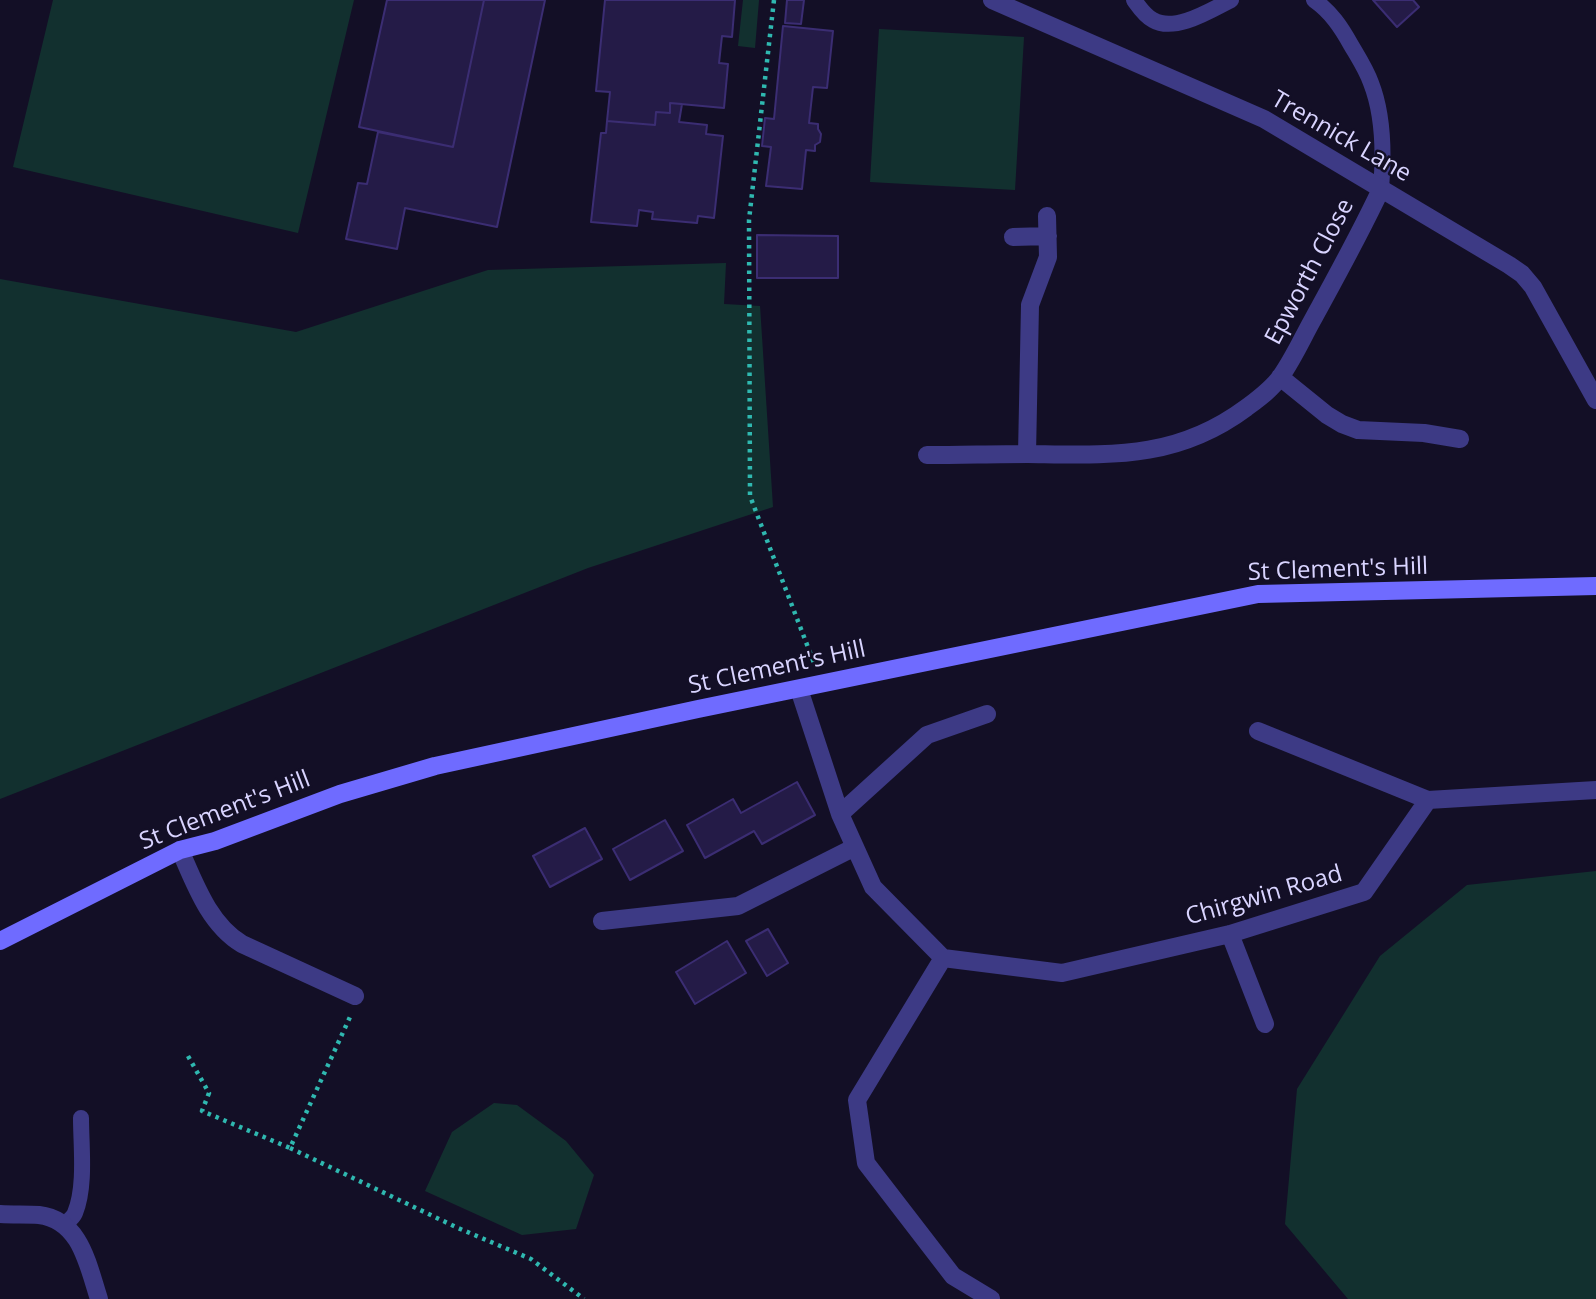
<!DOCTYPE html>
<html>
<head>
<meta charset="utf-8">
<style>
	body { margin:0 }
	canvas { display:block; background:#130f26 }
</style>
</head>
<body>
<canvas width="1596" height="1299"></canvas>
<script>
const g = document.querySelector('canvas').getContext('2d');
g.lineJoin = 'round';
function fillPath(path, color) {
  g.fillStyle = color;
  g.fill(path, 'evenodd');
}
function strokePath(path, color, width, dash) {
  g.strokeStyle = color;
  g.lineWidth = width;
  g.lineCap = dash ? 'butt' : 'round';
  g.setLineDash(dash || []);
  g.stroke(path);
}
function label(font, color, halo, rows, align = 'center') {
  g.font = font + ' "Open Sans",sans-serif';
  g.lineWidth = 5;
  g.setLineDash([]);
  g.textBaseline = 'middle';
  g.strokeStyle = halo;
  g.fillStyle = color;
  for (const [text, x, y, turn = 0] of rows) {
    g.save();
    g.translate(x, y);
    g.rotate((+turn || 0) * Math.PI / 180);
    g.textAlign = isNaN(turn) ? turn : align;
    if (halo) g.strokeText(text, 0, 0);
    g.fillText(text, 0, 0);
    g.restore();
  }
}
fillPath(new Path2D(`
	M 53,0 L 354,0 L 298,233 L 13,167 Z
	M 743,0 L 759,0 L 755,48 L 738,46 Z
	M 879,29 L 1024,37 L 1015,190 L 870,182 Z
	M 726,263 L 724,304 L 760,306 L 773,507 L 588,568 L 0,799 L 0,279 L 296,332 L 488,270 Z
	M 1596,871 L 1596,1299 L 1348,1299 L 1285,1224 L 1297,1089 L 1380,956 L 1467,885 Z
	M 494,1103 L 517,1105 L 566,1141 L 594,1175 L 576,1229 L 522,1235 L 425,1191 L 452,1132 Z`), '#12302f');
const building = new Path2D(`
	M 387,0 L 484,0 L 453,147 L 359,127 Z
	M 484,0 L 545,0 L 497,227 L 405,208 L 397,249 L 346,239 L 358,183 L 367,184 L 378,132 L 453,147 Z
	M 605,0 L 735,0 L 732,37 L 722,36 L 719,63 L 728,64 L 724,108 L 670,103 L 670,113 L 656,112 L 655,125 L 607,121 L 610,92 L 596,91 Z
	M 787,0 L 804,0 L 801,24 L 785,23 Z
	M 1373,0 L 1413,0 L 1419,7 L 1397,27 Z
	M 783,26 L 833,31 L 827,88 L 813,87 L 809,123 L 818,124 L 818,129 L 821,134 L 820,142 L 815,145 L 815,151 L 806,150 L 802,189 L 766,186 L 771,147 L 762,146 L 765,118 L 774,119 Z
	M 670,103 L 682,104 L 679,122 L 707,125 L 706,134 L 723,136 L 714,218 L 698,216 L 697,223 L 652,219 L 653,212 L 639,210 L 637,226 L 591,222 L 601,133 L 606,133 L 607,121 L 655,125 L 656,112 L 670,113 Z
	M 757,235 L 838,236 L 838,278 L 757,278 Z
	M 797,782 L 815,815 L 762,844 L 754,831 L 705,858 L 687,825 L 733,799 L 741,813 Z
	M 665,820 L 683,851 L 630,880 L 613,849 Z
	M 585,828 L 602,859 L 550,887 L 533,856 Z
	M 768,929 L 788,963 L 767,976 L 746,941 Z
	M 727,941 L 746,973 L 695,1004 L 676,972 Z`);
fillPath(building, '#241b47');
strokePath(building, '#3b2d73', 2);
strokePath(new Path2D(`
	M 774,0 L 749,220 L 750,496 L 814,663
	M 188,1056 L 209,1093 L 202,1111 L 290,1148 L 350,1017
	M 290,1148 L 458,1228 L 531,1259 L 584,1299`), '#2fb8b0', 4.5, [3.5, 5]);
strokePath(new Path2D(`
	M 1134,0 C 1139,7 1145,16 1153,20 C 1175,33 1211,10 1231,0
	M 1314,0 C 1331,12 1341,27 1351,45 C 1358,57 1366,69 1371,83 C 1384,116 1384,154 1381,189
	M 64,1225 C 68,1221 73,1218 75,1213 C 86,1186 81,1146 81,1118`), '#3d3a85', 16);
strokePath(new Path2D(`
	M 992,0 L 1264,119 L 1509,265 L 1522,274 L 1533,287 L 1596,400
	M 1013,237 L 1048,236
	M 1280,377 L 1327,415 L 1342,424 L 1358,430 L 1424,433 L 1460,439
	M 1027,454 L 1030,305 L 1048,257 L 1047,216
	M 927,455 C 961,455 994,454 1028,454 C 1110,455 1176,460 1246,408 C 1258,399 1272,389 1281,376 C 1293,359 1302,339 1312,321 C 1336,277 1360,234 1381,189
	M 799,689 L 840,814 L 873,887 L 943,958 L 1062,973 L 1230,934 L 1364,892 L 1428,800 L 1596,790
	M 1258,731 L 1428,800
	M 840,814 L 927,735 L 987,714
	M 180,850 C 195,884 209,924 242,944 L 355,996
	M 602,921 L 738,906 L 855,847
	M 1230,934 L 1265,1024
	M 943,958 L 857,1100 L 866,1163 L 953,1276 L 991,1299
	M 0,1214 C 13,1215 26,1214 39,1215 C 81,1220 88,1266 99,1299`), '#3d3a85', 18);
strokePath(new Path2D(`
	M 0,941 L 180,850 L 215,841 L 340,794 L 435,766 L 698,709 L 1258,594 L 1596,586`), '#6f6bff', 18);
label('24px', '#d9d4ff', '#130f26', [
	["Trennick Lane",1341,137,30],
	["Epworth Close",1310,272,-62],
	["St Clement's Hill",1338,570,-2],
	["St Clement's Hill",777,668,-12],
	["St Clement's Hill",225,811,-21],
	["Chirgwin Road",1264,896,-16]
]);
</script>
</body>
</html>
